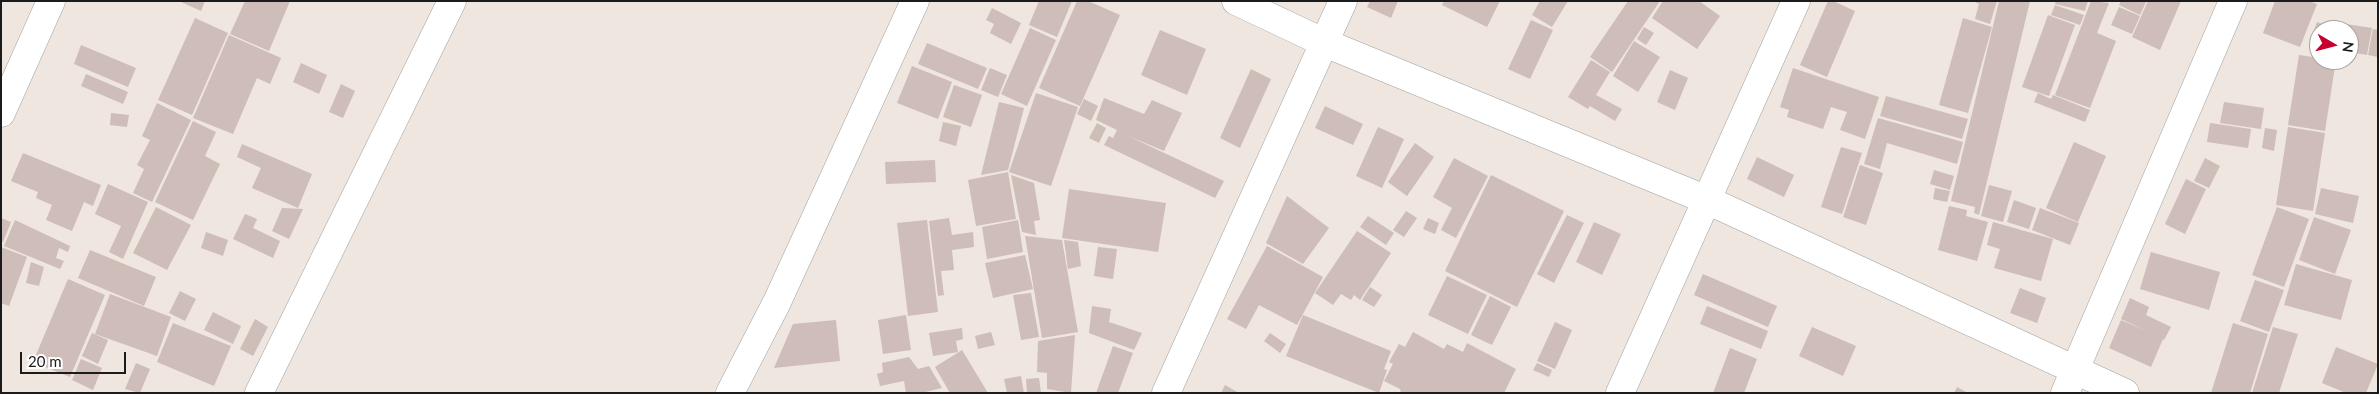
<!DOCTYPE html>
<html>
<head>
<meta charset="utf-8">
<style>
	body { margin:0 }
	#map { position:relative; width:2379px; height:394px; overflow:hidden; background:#eee6df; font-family:Lato,sans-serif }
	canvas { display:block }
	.frame { position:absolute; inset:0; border:2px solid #1b1b1b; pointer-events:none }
	.north { position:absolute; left:2309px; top:20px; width:50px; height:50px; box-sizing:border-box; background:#fff; border:1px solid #a4a4a4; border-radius:50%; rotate:98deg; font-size:14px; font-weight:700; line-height:20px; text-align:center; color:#1b1b1b }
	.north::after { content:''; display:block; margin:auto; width:18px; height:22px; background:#c70030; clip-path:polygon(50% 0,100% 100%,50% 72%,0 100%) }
	.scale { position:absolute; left:20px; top:352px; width:106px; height:22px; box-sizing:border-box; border:2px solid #1b1b1b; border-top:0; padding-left:6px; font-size:15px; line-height:18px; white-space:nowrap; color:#1b1b1b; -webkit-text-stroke:4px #fff; paint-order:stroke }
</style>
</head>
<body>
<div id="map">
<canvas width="2379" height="394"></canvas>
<div class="frame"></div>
<div class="north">N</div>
<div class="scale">20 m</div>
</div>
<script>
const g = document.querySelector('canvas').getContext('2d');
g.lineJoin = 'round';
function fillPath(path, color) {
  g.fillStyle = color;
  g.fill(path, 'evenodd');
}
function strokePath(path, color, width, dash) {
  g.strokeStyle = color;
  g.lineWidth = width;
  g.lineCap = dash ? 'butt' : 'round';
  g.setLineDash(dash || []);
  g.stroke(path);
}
fillPath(new Path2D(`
	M 179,1 L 205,1 L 201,11 Z
	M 245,1 L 290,1 L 269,51 L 230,34 Z
	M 1039,1 L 1072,1 L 1057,37 L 1029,25 Z
	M 1077,1 L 1088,1 L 1120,15 L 1080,106 L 1039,88 Z
	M 1370,1 L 1398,1 L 1391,18 L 1367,7 Z
	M 1444,1 L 1500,1 L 1487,27 L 1442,5 Z
	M 1540,1 L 1568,1 L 1552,27 L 1532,15 Z
	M 1628,1 L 1660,1 L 1612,72 L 1590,57 Z
	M 1663,1 L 1699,1 L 1720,16 L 1697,49 L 1652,18 Z
	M 1828,1 L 1833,1 L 1855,11 L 1827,77 L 1800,65 Z
	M 1973,1 L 1997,1 L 1990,24 L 1975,19 L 1979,4 Z
	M 1999,1 L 2030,1 L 1979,215 L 1974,213 L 1975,207 L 1951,201 Z
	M 2056,1 L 2088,1 L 2085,11 L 2055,4 Z
	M 2091,1 L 2109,3 L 2097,33 L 2116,41 L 2090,108 L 2055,95 Z
	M 2121,1 L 2144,1 L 2146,2 L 2140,15 L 2119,5 Z
	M 2148,1 L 2181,1 L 2160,50 L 2132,37 Z
	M 2275,1 L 2309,1 L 2317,4 L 2300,47 L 2263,33 Z
	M 2055,5 L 2084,15 L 2080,25 L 2051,15 Z
	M 2119,7 L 2140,16 L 2132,34 L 2111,25 Z
	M 992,8 L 1021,23 L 1011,44 L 990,33 L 994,24 L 986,20 Z
	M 2048,15 L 2075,25 L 2049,96 L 2022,87 Z
	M 195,18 L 228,33 L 192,115 L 158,100 Z
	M 1963,18 L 1992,27 L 1968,113 L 1939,105 Z
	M 1531,20 L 1553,30 L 1530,79 L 1508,69 Z
	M 2317,22 L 2338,30 L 2339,23 L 2372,28 L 2367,55 L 2349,52 L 2349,30 L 2319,30 L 2319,47 L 2309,44 Z
	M 1644,27 L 1654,33 L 1646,45 L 1637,39 Z
	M 1030,28 L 1056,40 L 1027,106 L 1001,94 Z
	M 2373,29 L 2378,30 L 2378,57 L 2368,55 Z
	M 1160,30 L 1206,49 L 1187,95 L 1141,75 Z
	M 229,35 L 281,58 L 270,84 L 257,78 L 233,134 L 193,118 Z
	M 1634,41 L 1660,57 L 1638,92 L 1613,76 Z
	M 927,43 L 987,68 L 978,89 L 918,64 Z
	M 81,45 L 136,68 L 128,87 L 74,64 Z
	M 2299,55 L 2319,58 L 2319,60 L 2336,60 L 2325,131 L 2288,125 Z
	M 1591,60 L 1610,72 L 1596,95 L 1622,109 L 1615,121 L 1590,106 L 1588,109 L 1568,97 Z
	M 301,63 L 327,75 L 319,94 L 293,82 Z
	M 912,66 L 952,82 L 938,119 L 897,103 Z
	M 990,68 L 1007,75 L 998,97 L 981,90 Z
	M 1793,68 L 1879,97 L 1865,139 L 1840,130 L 1847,112 L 1831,107 L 1823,129 L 1787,117 L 1789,110 L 1780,107 Z
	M 1251,69 L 1271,79 L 1240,148 L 1220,138 Z
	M 1670,70 L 1688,78 L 1675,110 L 1657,102 Z
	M 86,74 L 128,92 L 123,104 L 81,86 Z
	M 341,84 L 355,91 L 343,118 L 329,112 Z
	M 954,85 L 982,95 L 971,127 L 943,117 Z
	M 1036,93 L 1078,107 L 1051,186 L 1009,172 Z
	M 2038,93 L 2051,99 L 2053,95 L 2090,110 L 2085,122 L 2034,102 Z
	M 1886,96 L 1968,119 L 1962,139 L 1880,116 Z
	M 1104,98 L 1144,114 L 1152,100 L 1182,113 L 1164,151 L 1126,135 L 1224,181 L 1215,198 L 1104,145 L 1109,136 L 1113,138 L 1117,130 L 1096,120 Z
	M 1084,99 L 1098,106 L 1091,121 L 1077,114 Z
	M 999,102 L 1024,108 L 1008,170 L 981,175 Z
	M 2224,102 L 2264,108 L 2261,129 L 2220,123 Z
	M 157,103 L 191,120 L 152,202 L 133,193 L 144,169 L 137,165 L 150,140 L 142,136 Z
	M 1325,106 L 1363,124 L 1353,145 L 1315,128 Z
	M 111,113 L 129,115 L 127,127 L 110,125 Z
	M 1878,118 L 1963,142 L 1957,164 L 1887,143 L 1880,169 L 1864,164 Z
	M 193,121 L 216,132 L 205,156 L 220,164 L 193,220 L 155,202 Z
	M 943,122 L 961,126 L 956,146 L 939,141 Z
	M 1097,123 L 1106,128 L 1099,143 L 1089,138 Z
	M 2210,123 L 2251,129 L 2248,148 L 2207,142 Z
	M 1378,127 L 1404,139 L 1382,188 L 1356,176 Z
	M 2288,127 L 2325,133 L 2313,211 L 2276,205 Z
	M 2265,128 L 2277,130 L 2274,151 L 2262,148 Z
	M 2074,142 L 2106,156 L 2078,222 L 2046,208 Z
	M 1415,143 L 1434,157 L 1407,196 L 1388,182 Z
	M 242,144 L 312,174 L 298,208 L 252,188 L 261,168 L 237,157 Z
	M 1841,147 L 1862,153 L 1842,214 L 1821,207 Z
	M 23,153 L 101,185 L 93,206 L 84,202 L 72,231 L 46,220 L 52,205 L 36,198 L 38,192 L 11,181 Z
	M 1757,157 L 1794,175 L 1784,197 L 1747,179 Z
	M 1454,158 L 1488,176 L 1456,238 L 1441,230 L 1452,208 L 1433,197 Z
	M 2205,158 L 2220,166 L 2209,188 L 2194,181 Z
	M 935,160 L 936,182 L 886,184 L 885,162 Z
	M 1860,165 L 1883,173 L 1866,225 L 1843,217 Z
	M 1934,170 L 1954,176 L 1950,190 L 1930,184 Z
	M 1008,172 L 1016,219 L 976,226 L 968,180 Z
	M 1011,175 L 1034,183 L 1040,220 L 1034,221 L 1036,235 L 1022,232 Z
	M 1491,175 L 1564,211 L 1517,307 L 1445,271 Z
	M 2186,179 L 2206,189 L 2185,234 L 2165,224 Z
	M 108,184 L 148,202 L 123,259 L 109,252 L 121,226 L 95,214 Z
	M 1989,185 L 2012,191 L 2003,222 L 1981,216 Z
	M 1935,188 L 1950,191 L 1947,202 L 1933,199 Z
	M 2321,188 L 2359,196 L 2353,223 L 2315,214 Z
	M 1069,189 L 1166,203 L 1158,252 L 1062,238 Z
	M 1287,196 L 1329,228 L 1303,264 L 1266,243 Z
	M 2014,200 L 2036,208 L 2029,229 L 2007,222 Z
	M 1949,206 L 1967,210 L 1966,216 L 1988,222 L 1977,261 L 1938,250 Z
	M 156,207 L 191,225 L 167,270 L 133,253 Z
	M 2277,207 L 2309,219 L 2284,287 L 2252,275 Z
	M 282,208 L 303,209 L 289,239 L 272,231 Z
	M 2040,208 L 2079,223 L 2070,245 L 2032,230 Z
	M 1406,211 L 1417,218 L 1404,237 L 1393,230 Z
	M 245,214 L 257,219 L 253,228 L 280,241 L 273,258 L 233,239 Z
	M 1567,215 L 1584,223 L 1554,283 L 1537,274 Z
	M 1368,216 L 1394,233 L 1386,245 L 1360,227 Z
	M 2314,217 L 2351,230 L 2335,274 L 2299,260 Z
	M 1,218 L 11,222 L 3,242 L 1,241 Z
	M 949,218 L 952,235 L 973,232 L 974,247 L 952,250 L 954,270 L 941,271 L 944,295 L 938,296 L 929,221 Z
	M 1428,218 L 1439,223 L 1435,234 L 1423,229 Z
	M 15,220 L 70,246 L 68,252 L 59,248 L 56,258 L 64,261 L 60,269 L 4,246 Z
	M 927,220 L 938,312 L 908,316 L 897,223 Z
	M 1018,220 L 1023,252 L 987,259 L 982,227 Z
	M 1594,222 L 1621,234 L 1602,275 L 1576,262 Z
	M 1993,222 L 2053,239 L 2041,281 L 1994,268 L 2000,249 L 1987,245 Z
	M 1357,231 L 1391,253 L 1360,300 L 1354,295 L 1351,300 L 1341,294 L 1333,305 L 1315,293 Z
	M 206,232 L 228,240 L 223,256 L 201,248 Z
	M 1025,236 L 1062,240 L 1078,332 L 1042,338 Z
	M 1064,240 L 1078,242 L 1081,266 L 1068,269 Z
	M 1267,246 L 1323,277 L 1297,325 L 1259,305 L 1246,329 L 1227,319 Z
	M 1,247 L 27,257 L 9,306 L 1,303 Z
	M 1098,247 L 1117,249 L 1113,279 L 1094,276 Z
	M 90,250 L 156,277 L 144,306 L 78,278 Z
	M 2151,252 L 2220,272 L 2209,310 L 2140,289 Z
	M 1025,255 L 1033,289 L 993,298 L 985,263 Z
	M 31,262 L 44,267 L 39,286 L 26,283 Z
	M 2296,264 L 2352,280 L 2341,320 L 2284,305 Z
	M 1703,274 L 1777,306 L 1768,327 L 1694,295 Z
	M 1447,276 L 1487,295 L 1468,334 L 1428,315 Z
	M 68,279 L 105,295 L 70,377 L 33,362 Z
	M 2255,280 L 2284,290 L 2269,332 L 2240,321 Z
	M 1370,287 L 1382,295 L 1374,307 L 1362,300 Z
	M 2020,288 L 2046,298 L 2037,323 L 2010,313 Z
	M 180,291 L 196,299 L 185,321 L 169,313 Z
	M 1031,293 L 1039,337 L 1021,340 L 1013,295 Z
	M 110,294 L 171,317 L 157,356 L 95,334 Z
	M 1490,296 L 1511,307 L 1492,345 L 1471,335 Z
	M 2130,298 L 2149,307 L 2146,315 L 2171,327 L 2164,340 L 2163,339 L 2151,367 L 2109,348 L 2121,320 L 2147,331 L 2121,319 Z
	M 1092,306 L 1111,309 L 1109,322 L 1142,333 L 1134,350 L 1089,333 Z
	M 1707,306 L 1768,331 L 1761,349 L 1700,324 Z
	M 213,312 L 241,326 L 233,344 L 204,330 Z
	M 906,315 L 911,350 L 883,354 L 878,320 Z
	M 1303,315 L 1391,351 L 1384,369 L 1387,370 L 1379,393 L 1286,356 Z
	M 255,319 L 268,327 L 253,356 L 240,349 Z
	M 836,320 L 840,361 L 774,368 L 793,324 Z
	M 1555,322 L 1572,330 L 1555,369 L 1537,361 Z
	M 173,323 L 231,346 L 214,386 L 157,362 Z
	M 2233,323 L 2268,334 L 2250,393 L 2211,393 Z
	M 1812,327 L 1856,346 L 1843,376 L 1799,356 Z
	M 2273,327 L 2298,334 L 2279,393 L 2252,393 Z
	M 962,328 L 963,339 L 956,341 L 958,352 L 933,356 L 929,333 Z
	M 991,332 L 995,345 L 978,349 L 975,336 Z
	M 1413,332 L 1444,349 L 1447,344 L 1463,352 L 1467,343 L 1516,369 L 1504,393 L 1401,393 L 1400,389 L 1384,381 L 1393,364 L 1389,362 L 1399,344 L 1405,347 Z
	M 92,333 L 108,340 L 98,364 L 82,356 Z
	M 1270,333 L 1286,344 L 1280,353 L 1264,341 Z
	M 1075,335 L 1071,393 L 1047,389 L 1047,373 L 1037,372 L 1038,341 Z
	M 1113,346 L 1133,353 L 1118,393 L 1096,393 Z
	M 2336,347 L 2378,364 L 2366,393 L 2346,393 L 2322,383 Z
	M 1730,348 L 1757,359 L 1744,393 L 1713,393 Z
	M 962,350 L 988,393 L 950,393 L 935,367 Z
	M 909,357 L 918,369 L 929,366 L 942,388 L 921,393 L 906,393 L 904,381 L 880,386 L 877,374 L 883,372 L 882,363 Z
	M 81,359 L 102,368 L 93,390 L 72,380 Z
	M 136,363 L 150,369 L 140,393 L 125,389 Z
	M 1537,363 L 1552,370 L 1549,377 L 1533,370 Z
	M 1021,376 L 1024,393 L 1007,393 L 1004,379 Z
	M 1039,378 L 1041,393 L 1027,393 L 1026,379 Z
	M 1225,385 L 1239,393 L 1221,393 Z
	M 1957,387 L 1968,393 L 1954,393 Z`), '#cebdb8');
const minor = new Path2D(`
	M 1236,1 L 1325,43 L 1707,200 L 2125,393
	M 1,113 L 51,1
	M 259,393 L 452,1
	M 730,393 L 777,302 L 915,1
	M 1166,393 L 1343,1
	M 1620,393 L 1796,1
	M 2065,393 L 2233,1`);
strokePath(minor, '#a2a2a2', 29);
strokePath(minor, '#fff', 28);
</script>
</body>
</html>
